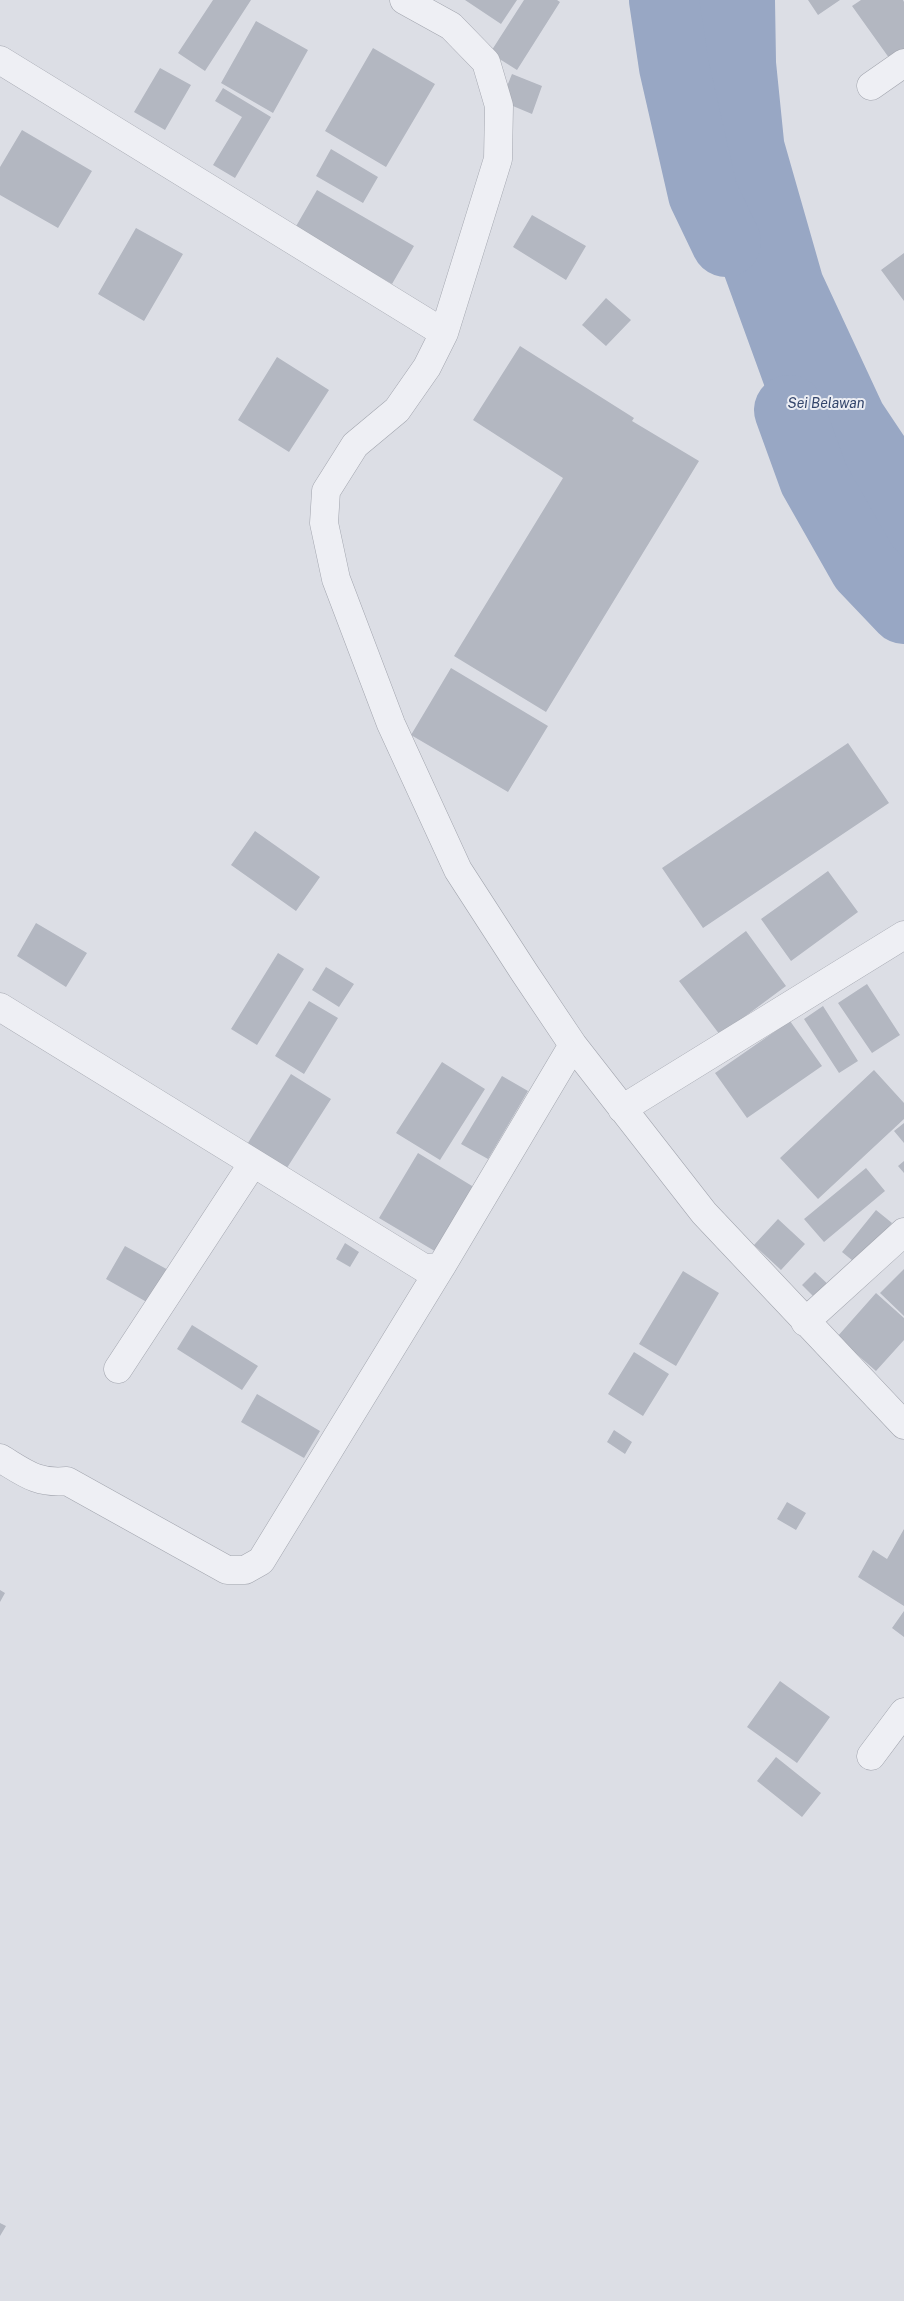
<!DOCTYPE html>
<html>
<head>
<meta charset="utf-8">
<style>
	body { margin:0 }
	canvas { display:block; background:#dcdee5 }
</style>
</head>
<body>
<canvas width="904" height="2301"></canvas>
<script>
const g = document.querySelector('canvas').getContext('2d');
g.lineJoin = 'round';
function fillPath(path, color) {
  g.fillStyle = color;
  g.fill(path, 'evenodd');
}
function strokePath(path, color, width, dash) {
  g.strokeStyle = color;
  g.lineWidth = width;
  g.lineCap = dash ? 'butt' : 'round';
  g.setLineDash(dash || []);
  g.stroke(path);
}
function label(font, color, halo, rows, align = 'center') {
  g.font = font + ' "Public Sans",sans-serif';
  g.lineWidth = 4;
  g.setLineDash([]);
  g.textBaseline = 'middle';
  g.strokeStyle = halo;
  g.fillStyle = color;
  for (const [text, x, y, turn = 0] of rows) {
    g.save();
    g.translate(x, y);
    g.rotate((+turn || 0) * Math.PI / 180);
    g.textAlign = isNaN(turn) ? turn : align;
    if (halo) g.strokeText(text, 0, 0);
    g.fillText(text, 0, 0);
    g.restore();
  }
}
fillPath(new Path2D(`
	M 676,0 L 775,0 L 776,62 L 784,141 L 822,274 L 882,403 L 904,436 L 904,597 L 835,515 L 779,426 L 699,206 Z`), '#98a7c4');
strokePath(new Path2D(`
	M 664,0 L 674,67 L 703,194 L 726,242
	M 789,410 L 814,479 L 864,567 L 904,609`), '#98a7c4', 70);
fillPath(new Path2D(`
	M 213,0 L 251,0 L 205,71 L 178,53 Z
	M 465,0 L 517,0 L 501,24 Z
	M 524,0 L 557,0 L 560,2 L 517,70 L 490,53 Z
	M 808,0 L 840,0 L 818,15 Z
	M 861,0 L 903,0 L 904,2 L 904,53 L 892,62 L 852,6 Z
	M 256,21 L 308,50 L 273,113 L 221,83 Z
	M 373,48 L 435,84 L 386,167 L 325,131 Z
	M 160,68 L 191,85 L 165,130 L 134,112 Z
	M 512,74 L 542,86 L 532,114 L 501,101 Z
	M 223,88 L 271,117 L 235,178 L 213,165 L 242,117 L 215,101 Z
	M 22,130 L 92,171 L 58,228 L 0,195 L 0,167 Z
	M 331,149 L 378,177 L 363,203 L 316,176 Z
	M 317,190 L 414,246 L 392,284 L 295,228 Z
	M 532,215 L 586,246 L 566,280 L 513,247 Z
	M 136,228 L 183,254 L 144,321 L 98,294 Z
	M 904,253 L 904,301 L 881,270 Z
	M 606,298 L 631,320 L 606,346 L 582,325 Z
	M 520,346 L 634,418 L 632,421 L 699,461 L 546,712 L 454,656 L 563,478 L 473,420 Z
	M 277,357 L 329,390 L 289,452 L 238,420 Z
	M 451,668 L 548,726 L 508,792 L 411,735 Z
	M 848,743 L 889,803 L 703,928 L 662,868 Z
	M 255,831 L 320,877 L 296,911 L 231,865 Z
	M 828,871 L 858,912 L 791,961 L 761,919 Z
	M 36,923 L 87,953 L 66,987 L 17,956 Z
	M 746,931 L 786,986 L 720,1035 L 679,981 Z
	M 278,953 L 304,969 L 257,1045 L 231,1029 Z
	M 326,967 L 354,984 L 339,1007 L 312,990 Z
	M 867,984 L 900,1035 L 872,1053 L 838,1003 Z
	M 309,1001 L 338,1018 L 304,1074 L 275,1056 Z
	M 823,1006 L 858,1061 L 839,1073 L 804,1019 Z
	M 790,1021 L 822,1066 L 747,1118 L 715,1073 Z
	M 442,1062 L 485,1089 L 440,1160 L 396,1133 Z
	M 874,1070 L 904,1103 L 904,1119 L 818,1199 L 780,1158 Z
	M 291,1074 L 331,1099 L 285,1171 L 246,1146 Z
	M 502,1076 L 528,1091 L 488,1159 L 461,1144 Z
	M 904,1123 L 904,1143 L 894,1131 Z
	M 418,1153 L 477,1189 L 438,1253 L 379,1218 Z
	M 904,1161 L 904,1173 L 898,1166 Z
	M 866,1168 L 885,1191 L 824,1242 L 804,1219 Z
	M 876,1210 L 892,1223 L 858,1265 L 842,1252 Z
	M 778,1219 L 805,1244 L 781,1270 L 754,1245 Z
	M 345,1243 L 359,1252 L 350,1267 L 336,1259 Z
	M 125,1246 L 170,1271 L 152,1305 L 106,1279 Z
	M 904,1269 L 904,1316 L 880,1293 Z
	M 683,1271 L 719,1293 L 676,1366 L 639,1344 Z
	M 815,1272 L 832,1288 L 818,1301 L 802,1285 Z
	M 876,1293 L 904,1318 L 904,1340 L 876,1371 L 837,1337 Z
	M 192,1325 L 258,1366 L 242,1390 L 177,1349 Z
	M 634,1352 L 669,1374 L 643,1416 L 608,1394 Z
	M 257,1394 L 320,1431 L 304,1458 L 241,1422 Z
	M 614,1430 L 632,1442 L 625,1454 L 607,1442 Z
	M 787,1502 L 806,1513 L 796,1530 L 777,1519 Z
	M 904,1529 L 904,1606 L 858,1577 L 873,1550 L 887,1559 Z
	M 0,1590 L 5,1593 L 0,1602 Z
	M 904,1611 L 904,1637 L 892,1628 Z
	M 780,1681 L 830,1717 L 797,1763 L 747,1727 Z
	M 776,1757 L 821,1793 L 802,1817 L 757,1781 Z
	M 0,2223 L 6,2226 L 0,2236 Z`), '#b3b7c1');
const minor = new Path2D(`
	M 404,0 L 451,26 L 486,62 L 499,106 L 498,159 L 444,333 L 427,367 L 397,410 L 355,445 L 326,491 L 324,523 L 336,579 L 391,724 L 458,870 L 524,972 L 573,1045 L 704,1213 L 904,1425
	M 0,60 L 444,333
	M 871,86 L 904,63
	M 0,1007 L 424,1268 L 441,1267 L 573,1045
	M 622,1109 L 904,935
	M 805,1322 L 904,1232
	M 118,1369 L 253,1163
	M 0,1458 C 25,1473 37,1484 67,1481 L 227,1570 L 245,1570 L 261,1561 L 441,1267
	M 871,1756 L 904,1712`);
strokePath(minor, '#a2a5ae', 29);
strokePath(minor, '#eeeff4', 28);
label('italic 14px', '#33456b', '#ebedf3', [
	["Sei Belawan",826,404]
]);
</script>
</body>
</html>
